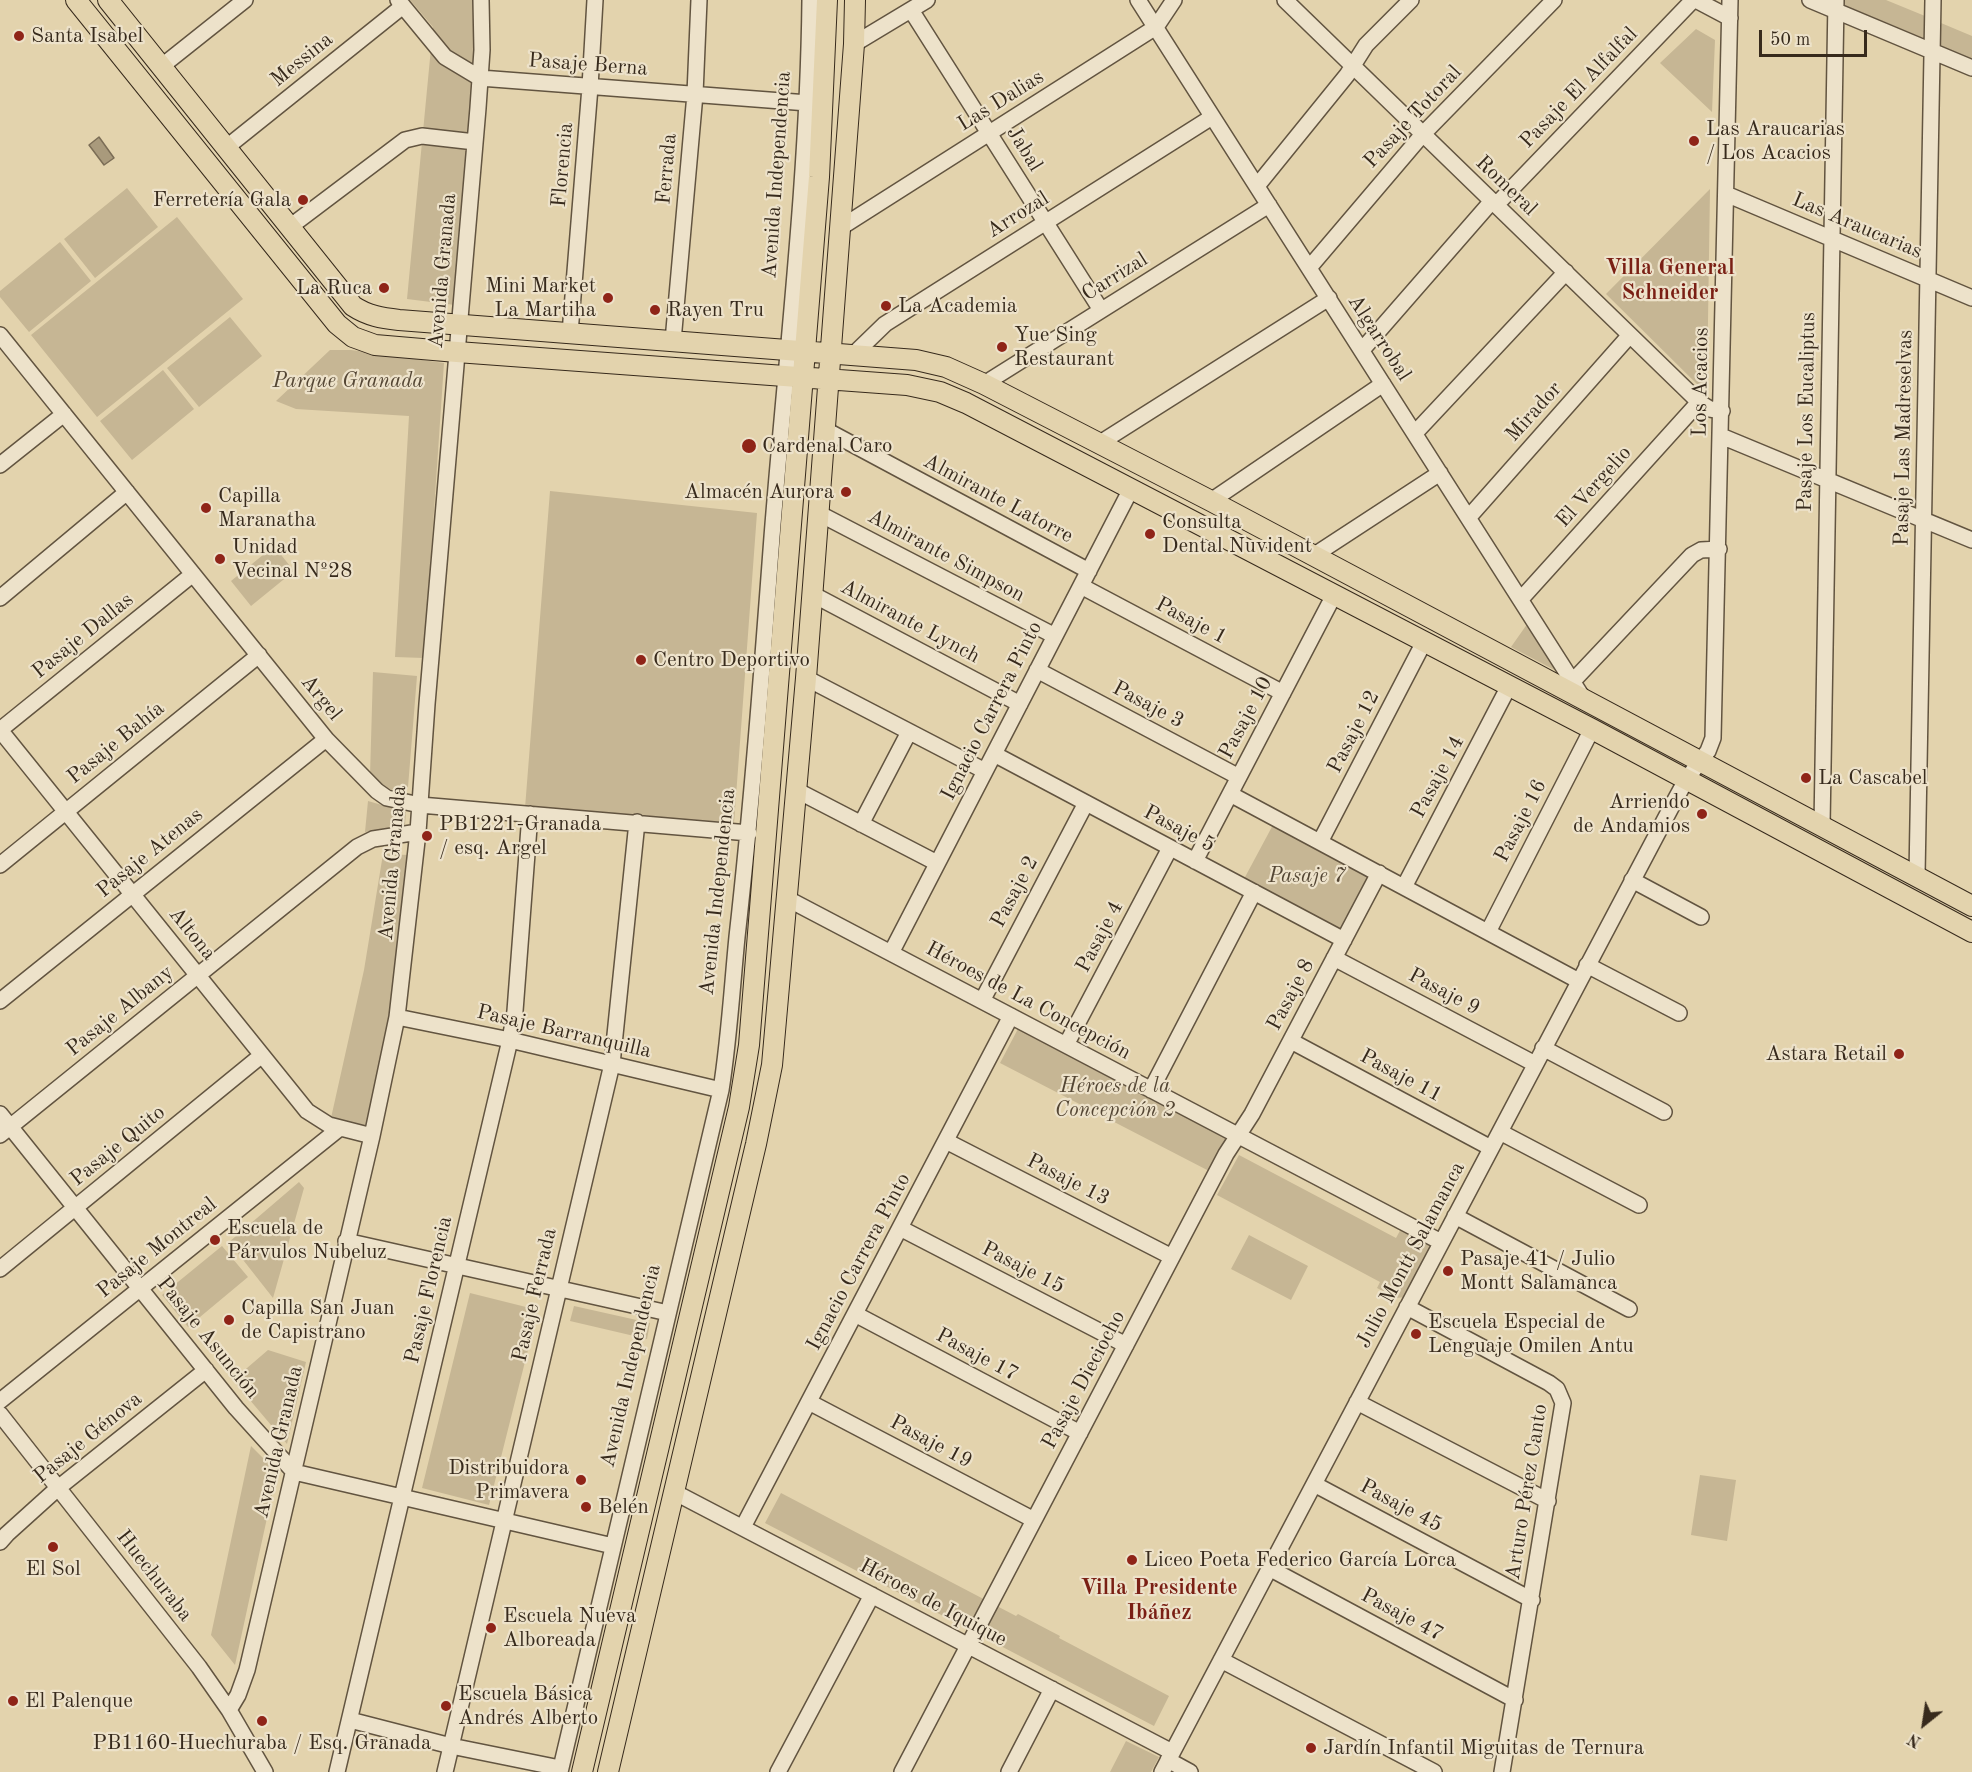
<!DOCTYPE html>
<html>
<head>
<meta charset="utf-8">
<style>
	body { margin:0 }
	#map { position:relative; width:1972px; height:1772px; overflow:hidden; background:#e3d3ad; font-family:"Old Standard TT",serif }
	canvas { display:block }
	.north { position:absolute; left:1894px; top:1694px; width:60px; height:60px; -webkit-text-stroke:4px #ede2ca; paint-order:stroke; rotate:210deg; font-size:16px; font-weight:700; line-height:24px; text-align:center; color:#372a1c }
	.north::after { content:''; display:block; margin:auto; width:21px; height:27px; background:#372a1c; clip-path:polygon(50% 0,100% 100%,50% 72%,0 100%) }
	.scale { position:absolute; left:1759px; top:30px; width:108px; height:27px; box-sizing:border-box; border:3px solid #372a1c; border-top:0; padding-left:8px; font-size:18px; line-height:21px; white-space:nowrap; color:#372a1c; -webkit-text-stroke:4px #ede2ca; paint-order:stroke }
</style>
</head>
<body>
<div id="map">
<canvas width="1972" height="1772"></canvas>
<div class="north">N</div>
<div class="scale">50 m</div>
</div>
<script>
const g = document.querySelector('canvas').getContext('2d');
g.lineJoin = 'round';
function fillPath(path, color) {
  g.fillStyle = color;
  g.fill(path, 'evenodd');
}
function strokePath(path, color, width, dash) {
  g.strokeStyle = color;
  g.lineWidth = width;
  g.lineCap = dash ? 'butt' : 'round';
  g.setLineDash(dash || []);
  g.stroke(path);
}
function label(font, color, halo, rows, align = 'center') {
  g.font = font + ' "Old Standard TT",serif';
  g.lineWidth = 4.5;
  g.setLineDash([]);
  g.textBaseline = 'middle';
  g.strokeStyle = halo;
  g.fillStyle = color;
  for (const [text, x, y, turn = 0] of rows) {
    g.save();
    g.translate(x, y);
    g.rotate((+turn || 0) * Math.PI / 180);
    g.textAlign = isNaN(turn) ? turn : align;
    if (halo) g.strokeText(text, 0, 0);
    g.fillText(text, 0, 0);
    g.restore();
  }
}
fillPath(new Path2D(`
	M 410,0 L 477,0 L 476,61 L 455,305 L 407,299 L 433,27 Z
	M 1844,0 L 1886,0 L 1925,16 L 1926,39 L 1844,5 Z
	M 1941,23 L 1972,36 L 1972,59 L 1941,46 Z
	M 1696,29 L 1715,40 L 1712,112 L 1660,63 Z
	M 127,188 L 158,227 L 95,278 L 64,239 Z
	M 1710,189 L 1707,386 L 1703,390 L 1606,294 Z
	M 177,217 L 243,299 L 97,417 L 31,335 Z
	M 60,242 L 91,281 L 29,332 L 0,297 L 0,291 Z
	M 230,317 L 262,356 L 199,407 L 167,368 Z
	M 330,350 L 351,350 L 444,363 L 424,658 L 395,657 L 409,416 L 296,409 L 276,401 Z
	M 163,370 L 194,409 L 132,460 L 100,421 Z
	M 550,491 L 757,513 L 734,823 L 525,808 Z
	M 274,546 L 294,571 L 251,606 L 231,581 Z
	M 1530,620 L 1564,675 L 1511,647 Z
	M 373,672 L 417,676 L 408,787 C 392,795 382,785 370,776 Z
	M 368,801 L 406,812 L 405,825 L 365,832 Z
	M 1274,823 L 1370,874 L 1339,930 L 1244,879 Z
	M 383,854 L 409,855 L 391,1014 L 368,1127 L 331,1118 L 364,970 Z
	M 1020,1025 L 1231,1133 L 1211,1172 L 1000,1063 Z
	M 1239,1155 L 1396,1238 L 1402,1227 L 1430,1242 L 1430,1252 L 1406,1297 L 1396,1298 L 1377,1288 L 1380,1282 L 1217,1195 Z
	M 299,1182 L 304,1188 L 273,1298 L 229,1242 Z
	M 1249,1235 L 1308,1266 L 1291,1300 L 1231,1269 Z
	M 222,1246 L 248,1277 L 188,1327 L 162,1295 Z
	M 470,1293 L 538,1310 L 489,1505 L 422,1488 Z
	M 574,1306 L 650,1323 L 647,1339 L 570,1321 Z
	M 268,1350 L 306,1362 L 287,1444 L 233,1380 Z
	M 251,1446 L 277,1472 L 235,1665 L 211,1635 Z
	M 1700,1475 L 1736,1480 L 1727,1541 L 1691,1535 Z
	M 781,1493 L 1016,1616 L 1018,1614 L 1060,1636 L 1059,1638 L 1169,1696 L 1154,1726 L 765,1523 Z
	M 1126,1741 L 1159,1757 L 1151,1772 L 1110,1772 Z`), '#c6b694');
const water = new Path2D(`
	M 99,137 L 114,158 L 104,165 L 89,145 Z`);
fillPath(water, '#a99a7c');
strokePath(water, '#7b6d56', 1.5);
const minor = new Path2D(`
	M 398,0 L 445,57 L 480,78 L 808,103
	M 1138,0 L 1583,698
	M 1285,0 L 1699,402 L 1710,409 L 1722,411
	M 1696,0 L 1730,18
	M 1810,0 L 1972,68
	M 911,10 L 1101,310
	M 854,44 L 927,0
	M 162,66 L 245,0
	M 227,147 L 403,6
	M 1257,186 L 1347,75 L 1366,45 L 1411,0
	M 1726,194 L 1972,298
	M 1496,205 L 1693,0
	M 291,226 L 405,140 L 422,136 L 475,142
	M 840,228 L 1156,27 L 1174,0
	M 1309,268 L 1423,134 L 1554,0
	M 570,333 L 590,87 L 595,0
	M 0,335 L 326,739 L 377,791 L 387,798 L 420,805 L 749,833
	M 673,341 L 695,94 L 699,0
	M 1362,350 L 1492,201
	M 852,356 L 885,324 L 1212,117
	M 984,384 L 1269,205
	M 824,429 L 1089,571
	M 1415,433 L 1566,272
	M 1721,436 L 1972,540
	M 1100,443 L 1329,298
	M 0,465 L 64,414
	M 1211,501 L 1383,384
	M 818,513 L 1055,636
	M 1469,517 L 1630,335
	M 1313,556 L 1440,473
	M 1081,586 L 1283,693
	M 812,594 L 1020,704
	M 0,598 L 127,492
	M 1521,599 L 1699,402
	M 1037,670 L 1239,777
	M 806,678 L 985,771
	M 1573,681 L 1692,555 L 1701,550 L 1719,549
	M 0,730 L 307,1111 L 329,1125 L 372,1136
	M 0,730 L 193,574
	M 994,754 L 1344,940
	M 796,790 L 937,863
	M 1230,794 L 1579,981
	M 861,824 L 909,732
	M 1822,825 L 1836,0
	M 1320,842 L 1424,642
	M 1195,861 L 1334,595
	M 0,865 L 259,655
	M 1917,876 L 1933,0
	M 1632,880 L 1701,917
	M 1404,887 L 1509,686
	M 786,898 L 1441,1242
	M 1488,932 L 1592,729
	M 891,953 L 1131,489
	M 1334,958 L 1535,1064
	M 1587,965 L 1679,1013
	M 0,1001 L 326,739
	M 982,1001 L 1086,803
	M 397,1017 L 510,1040 L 721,1090
	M 1291,1041 L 1491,1148
	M 1066,1045 L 1170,848
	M 1543,1048 L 1664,1112
	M 1151,1090 L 1254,892
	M 0,1114 L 236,1408 L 294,1472 L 613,1546
	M 1500,1132 L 1639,1205
	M 0,1135 L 357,847 L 373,839 L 418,832
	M 946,1141 L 1172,1257
	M 1455,1216 L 1629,1309
	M 900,1228 L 1126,1345
	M 346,1241 L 668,1313
	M 0,1269 L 262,1055
	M 1407,1307 L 1549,1383 L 1557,1389 L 1563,1403 L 1502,1772
	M 855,1314 L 1080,1433
	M 0,1401 L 340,1128
	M 809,1402 L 1034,1520
	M 1357,1402 L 1548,1501
	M 0,1414 L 199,1667 L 229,1710 L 265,1772
	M 1314,1484 L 1532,1600
	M 674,1492 L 1172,1752
	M 743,1527 L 1011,1016
	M 0,1542 L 7,1534 L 58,1488 L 206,1370
	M 1269,1568 L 1515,1700
	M 1221,1660 L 1434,1772
	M 229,1710 L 238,1695 L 247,1670 L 372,1136 L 397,1017 L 418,832 L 427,704 L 478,108 L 482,50 L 481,0
	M 350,1720 L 451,1746 L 560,1768
	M 1168,1760 L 1190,1772
	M 337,1772 L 510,1040 L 515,1011 L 530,814
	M 445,1772 L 612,1064 L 637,822
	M 560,1772 L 721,1090 C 729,1040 732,988 737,937 C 752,804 762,671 772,537 C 786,358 808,180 810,0
	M 778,1772 L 872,1595
	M 902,1772 L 1226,1154 L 1252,1114 L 1379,873
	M 1009,1772 L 1052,1689
	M 1162,1772 L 1674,802 L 1686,780 L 1708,751 L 1713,738 L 1730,0`);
const major = new Path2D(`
	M 76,0 L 337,324 L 353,337 L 375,345 L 457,352 L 907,385 L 940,392 L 966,403 L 1592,729 L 1972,932
	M 108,0 L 353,306 C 368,316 382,318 399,320 L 916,360 L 946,367 L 984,384 L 1211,501 L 1972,906
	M 582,1772 L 739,1107 L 749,1045 L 819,177 L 827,0
	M 608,1772 L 756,1144 L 772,1065 L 779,986 L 806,678 L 854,44 L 855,0`);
strokePath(minor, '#625440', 18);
strokePath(major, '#372a1c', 22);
strokePath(minor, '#ede2ca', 15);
strokePath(major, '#e3d3ad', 20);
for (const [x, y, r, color] of [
	[19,36,6,"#8f2418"],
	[1694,141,6,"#8f2418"],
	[303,200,6,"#8f2418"],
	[384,288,6,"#8f2418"],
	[608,298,6,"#8f2418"],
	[886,306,6,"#8f2418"],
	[655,310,6,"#8f2418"],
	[1002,347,6,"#8f2418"],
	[749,446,8,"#8f2418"],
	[846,492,6,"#8f2418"],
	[206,508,6,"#8f2418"],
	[1150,534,6,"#8f2418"],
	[220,559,6,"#8f2418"],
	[641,660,6,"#8f2418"],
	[1806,778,6,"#8f2418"],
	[1702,814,6,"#8f2418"],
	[427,836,6,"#8f2418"],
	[1899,1054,6,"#8f2418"],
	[215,1240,6,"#8f2418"],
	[1448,1271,6,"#8f2418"],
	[229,1320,6,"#8f2418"],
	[1416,1334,6,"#8f2418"],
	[581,1480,6,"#8f2418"],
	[586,1507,6,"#8f2418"],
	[53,1547,6,"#8f2418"],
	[1132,1560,6,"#8f2418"],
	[491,1628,6,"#8f2418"],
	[13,1701,6,"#8f2418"],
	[446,1706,6,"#8f2418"],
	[262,1721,6,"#8f2418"],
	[1311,1748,6,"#8f2418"]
]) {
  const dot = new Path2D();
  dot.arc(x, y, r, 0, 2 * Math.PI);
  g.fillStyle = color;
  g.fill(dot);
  strokePath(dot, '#ede2ca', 2);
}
label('21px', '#372a1c', '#ede2ca', [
	["Santa Isabel",31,36],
	["Las Araucarias",1706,129],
	["/ Los Acacios",1706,153],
	["Ferretería Gala",291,200,"right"],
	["Mini Market",596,286,"right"],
	["La Martiha",596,310,"right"],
	["La Ruca",372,288,"right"],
	["La Academia",898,306],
	["Rayen Tru",667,310],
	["Yue Sing",1014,335],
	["Restaurant",1014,359],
	["Cardenal Caro",762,446],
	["Almacén Aurora",834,492,"right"],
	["Capilla",218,496],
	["Maranatha",218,520],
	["Consulta",1162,522],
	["Dental Nuvident",1162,546],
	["Unidad",232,547],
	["Vecinal Nº28",232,571],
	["Centro Deportivo",653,660],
	["La Cascabel",1818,778],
	["Arriendo",1690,802,"right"],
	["de Andamios",1690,826,"right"],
	["PB1221-Granada",439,824],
	["/ esq. Argel",439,848],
	["Astara Retail",1887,1054,"right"],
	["Escuela de",227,1228],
	["Párvulos Nubeluz",227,1252],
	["Pasaje 41 / Julio",1460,1259],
	["Montt Salamanca",1460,1283],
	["Capilla San Juan",241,1308],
	["de Capistrano",241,1332],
	["Escuela Especial de",1428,1322],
	["Lenguaje Omilen Antu",1428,1346],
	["Distribuidora",569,1468,"right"],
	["Primavera",569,1492,"right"],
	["Belén",598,1507],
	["Liceo Poeta Federico García Lorca",1144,1560],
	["El Sol",53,1569,"center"],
	["Escuela Nueva",503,1616],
	["Alboreada",503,1640],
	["Escuela Básica",458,1694],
	["Andrés Alberto",458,1718],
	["El Palenque",25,1701],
	["PB1160-Huechuraba / Esq. Granada",262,1743,"center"],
	["Jardín Infantil Miguitas de Ternura",1323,1748]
], 'left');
label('21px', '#372a1c', '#ede2ca', [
	["Messina",302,60,-39],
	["Pasaje Berna",588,65,4],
	["Pasaje El Alfalfal",1579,88,-46],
	["Las Dalias",1001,101,-32],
	["Pasaje Totoral",1413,117,-47],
	["Jabal",1024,149,58],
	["Florencia",563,165,-85],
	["Ferrada",667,169,-85],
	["Avenida Independencia",777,175,-86],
	["Romeral",1506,186,44],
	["Arrozal",1018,215,-32],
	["Las Araucarias",1857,226,23],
	["Avenida Granada",443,271,-85],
	["Carrizal",1115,277,-32],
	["Algarrobal",1379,338,57],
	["Los Acacios",1701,382,-89],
	["Mirador",1534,412,-48],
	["Pasaje Los Eucaliptus",1807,412,-89],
	["Pasaje Las Madreselvas",1904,438,-89],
	["El Vergelio",1594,487,-48],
	["Almirante Latorre",998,499,28],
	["Almirante Simpson",946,556,28],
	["Pasaje 1",1191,621,28],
	["Almirante Lynch",910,622,28],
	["Pasaje Dallas",83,636,-39],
	["Argel",321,698,51],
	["Pasaje 3",1148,705,28],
	["Ignacio Carrera Pinto",992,711,-63],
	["Pasaje 10",1246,718,-62],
	["Pasaje 12",1354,732,-63],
	["Pasaje Bahía",116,743,-39],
	["Pasaje 14",1438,777,-62],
	["Pasaje 16",1521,821,-63],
	["Pasaje 5",1179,829,28],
	["Pasaje Atenas",150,853,-39],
	["Avenida Granada",393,863,-85],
	["Avenida Independencia",718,892,-84],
	["Pasaje 2",1015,892,-62],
	["Altona",192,934,51],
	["Pasaje 4",1100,937,-62],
	["Pasaje 9",1444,992,28],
	["Pasaje 8",1291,995,-62],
	["Héroes de La Concepción",1028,1001,28],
	["Pasaje Albany",120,1011,-39],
	["Pasaje Barranquilla",564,1032,13],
	["Pasaje 11",1401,1076,28],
	["Pasaje Quito",118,1146,-39],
	["Pasaje 13",1068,1180,27],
	["Pasaje Montreal",157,1248,-39],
	["Julio Montt Salamanca",1411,1255,-62],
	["Ignacio Carrera Pinto",859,1262,-62],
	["Pasaje 15",1023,1268,27],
	["Pasaje Florencia",429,1290,-77],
	["Pasaje Ferrada",535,1295,-77],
	["Pasaje Asunción",208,1338,51],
	["Pasaje 17",977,1355,28],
	["Avenida Independencia",631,1366,-77],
	["Pasaje Dieciocho",1084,1380,-62],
	["Pasaje Génova",88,1438,-39],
	["Avenida Granada",279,1442,-77],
	["Pasaje 19",931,1442,28],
	["Arturo Pérez Canto",1527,1492,-81],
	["Pasaje 45",1401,1506,28],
	["Huechuraba",154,1576,52],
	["Héroes de Iquique",933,1603,28],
	["Pasaje 47",1402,1615,28]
]);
label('italic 21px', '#544634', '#ede2ca', [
	["Parque Granada",348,381],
	["Pasaje 7",1307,876],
	["Héroes de la",1115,1086],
	["Concepción 2",1115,1110]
]);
label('bold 22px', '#7a1f14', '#ede2ca', [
	["Villa General",1670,268],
	["Schneider",1670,293],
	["Villa Presidente",1159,1588],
	["Ibáñez",1159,1613]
]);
</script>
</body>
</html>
